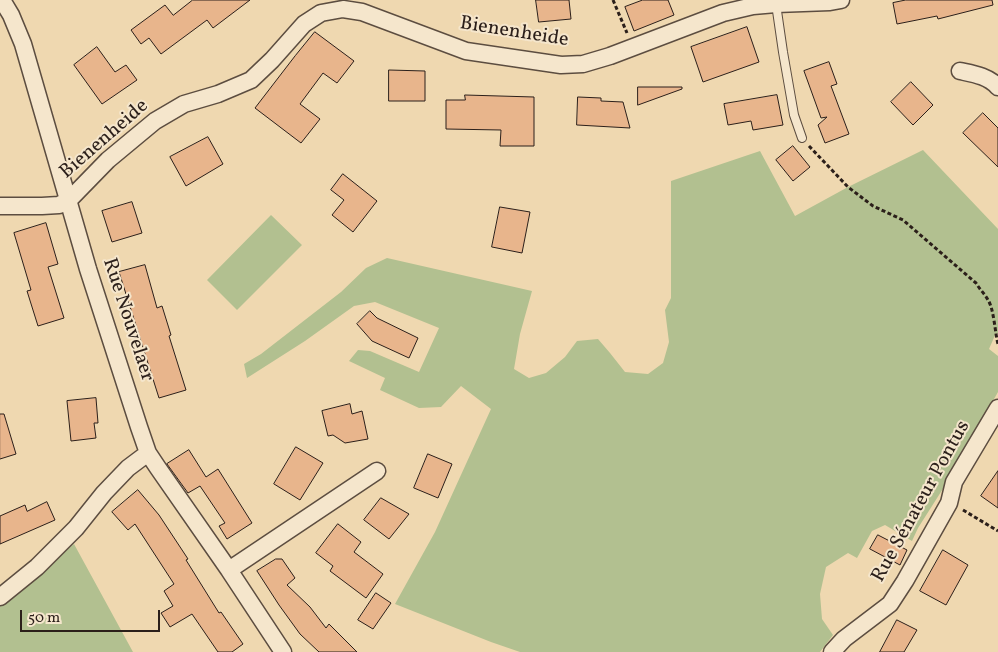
<!DOCTYPE html>
<html>
<head>
<meta charset="utf-8">
<style>
	body { margin:0 }
	#map { position:relative; width:998px; height:652px; overflow:hidden; background:#efd8b0; font-family:Vollkorn,serif }
	canvas { display:block }
	.scale { position:absolute; left:20px; top:610px; width:140px; height:22px; box-sizing:border-box; border:2px solid #2b1f1a; border-top:0; padding-left:6px; font-size:15px; line-height:18px; white-space:nowrap; color:#2b1f1a; -webkit-text-stroke:4px #f5e6cc; paint-order:stroke }
</style>
</head>
<body>
<div id="map">
<canvas width="998" height="652"></canvas>
<div class="scale">50 m</div>
</div>
<script>
const g = document.querySelector('canvas').getContext('2d');
g.lineJoin = 'round';
function fillPath(path, color) {
  g.fillStyle = color;
  g.fill(path, 'evenodd');
}
function strokePath(path, color, width, dash) {
  g.strokeStyle = color;
  g.lineWidth = width;
  g.lineCap = dash ? 'butt' : 'round';
  g.setLineDash(dash || []);
  g.stroke(path);
}
function label(font, color, halo, rows, align = 'center') {
  g.font = font + ' Vollkorn,serif';
  g.lineWidth = 4;
  g.setLineDash([]);
  g.textBaseline = 'middle';
  g.strokeStyle = halo;
  g.fillStyle = color;
  for (const [text, x, y, turn = 0] of rows) {
    g.save();
    g.translate(x, y);
    g.rotate((+turn || 0) * Math.PI / 180);
    g.textAlign = isNaN(turn) ? turn : align;
    if (halo) g.strokeText(text, 0, 0);
    g.fillText(text, 0, 0);
    g.restore();
  }
}
fillPath(new Path2D(`
	M 923,150 L 998,229 L 998,334 L 996,333 L 989,349 L 998,356 L 998,392 L 946,484 L 918,528 L 912,541 L 885,525 L 872,531 L 857,558 L 848,553 L 826,567 L 820,594 L 822,619 L 833,635 L 820,652 L 520,652 L 491,642 L 395,604 L 435,532 L 491,409 L 461,386 L 441,407 L 419,408 L 380,390 L 385,378 L 349,361 L 358,350 L 370,351 L 419,372 L 439,328 L 375,302 L 354,306 L 305,341 L 247,378 L 244,364 L 261,354 L 341,292 L 366,268 L 387,258 L 532,291 L 520,334 L 514,369 L 529,378 L 546,373 L 565,357 L 577,341 L 598,339 L 610,353 L 625,372 L 648,374 L 663,363 L 669,342 L 665,310 L 671,298 L 671,181 L 760,151 L 795,216 L 848,187 Z
	M 271,215 L 302,245 L 237,310 L 207,280 Z
	M 74,544 L 133,652 L 0,652 L 0,603 Z`), '#b2c090');
const building = new Path2D(`
	M 193,0 L 250,0 L 213,28 L 207,20 L 161,54 L 149,38 L 141,44 L 131,30 L 165,5 L 173,15 Z
	M 536,0 L 569,0 L 571,19 L 539,22 Z
	M 643,0 L 668,0 L 674,15 L 634,31 L 625,7 Z
	M 906,0 L 992,0 L 993,5 L 938,19 L 937,16 L 897,24 L 893,3 Z
	M 747,27 L 759,62 L 703,82 L 691,47 Z
	M 315,32 L 354,61 L 337,83 L 323,73 L 300,104 L 320,119 L 301,143 L 255,108 L 295,56 Z
	M 97,47 L 115,72 L 126,65 L 137,80 L 102,104 L 74,65 Z
	M 829,62 L 837,84 L 831,86 L 849,134 L 825,143 L 818,125 L 827,117 L 821,118 L 804,71 Z
	M 389,70 L 425,71 L 425,101 L 389,101 Z
	M 911,82 L 933,105 L 913,125 L 891,102 Z
	M 638,87 L 682,87 L 682,89 L 638,105 Z
	M 465,95 L 534,97 L 534,146 L 500,146 L 501,130 L 446,129 L 446,100 L 465,100 Z
	M 777,95 L 783,125 L 753,130 L 751,121 L 728,125 L 724,104 Z
	M 578,97 L 601,98 L 601,101 L 623,102 L 630,128 L 577,125 Z
	M 983,113 L 998,128 L 998,167 L 963,133 Z
	M 208,137 L 223,164 L 186,186 L 170,157 Z
	M 793,146 L 810,167 L 793,181 L 776,160 Z
	M 343,174 L 377,201 L 353,232 L 332,215 L 344,200 L 331,190 Z
	M 132,202 L 142,233 L 112,242 L 102,211 Z
	M 500,207 L 530,212 L 522,253 L 492,247 Z
	M 46,223 L 58,264 L 48,267 L 64,318 L 38,326 L 27,291 L 31,290 L 14,233 Z
	M 145,265 L 157,308 L 162,306 L 171,335 L 169,336 L 186,390 L 159,398 L 119,272 Z
	M 370,311 L 377,318 L 418,338 L 409,358 L 372,341 L 357,324 Z
	M 96,398 L 98,423 L 94,423 L 96,438 L 71,441 L 67,401 Z
	M 350,404 L 352,414 L 362,411 L 368,439 L 345,443 L 333,435 L 328,436 L 322,411 Z
	M 0,414 L 4,414 L 16,454 L 0,459 Z
	M 296,447 L 323,463 L 300,500 L 274,484 Z
	M 189,450 L 206,477 L 218,469 L 252,523 L 227,539 L 219,526 L 225,523 L 200,486 L 188,493 L 167,464 Z
	M 428,454 L 452,464 L 438,498 L 414,488 Z
	M 998,471 L 998,508 L 981,496 Z
	M 138,490 L 159,515 L 188,559 L 186,560 L 219,613 L 221,612 L 243,644 L 232,652 L 218,652 L 192,614 L 170,627 L 161,613 L 173,606 L 164,591 L 174,584 L 135,524 L 128,530 L 112,512 Z
	M 381,498 L 409,514 L 389,539 L 364,520 Z
	M 47,502 L 55,520 L 0,544 L 0,516 L 25,505 L 27,511 Z
	M 338,524 L 361,542 L 354,552 L 383,574 L 366,598 L 330,571 L 333,566 L 316,553 Z
	M 878,535 L 907,550 L 900,565 L 870,549 Z
	M 943,550 L 968,565 L 946,605 L 920,591 Z
	M 276,559 L 282,559 L 295,578 L 287,585 L 310,607 L 326,628 L 329,624 L 357,652 L 319,652 L 300,634 L 279,605 L 257,571 Z
	M 376,593 L 391,603 L 373,629 L 358,620 Z
	M 897,620 L 917,630 L 904,652 L 880,652 Z`);
fillPath(building, '#e8b58c');
strokePath(building, '#2b1f1a', 1);
const lane = new Path2D(`
	M 776,4 L 783,52 L 794,115 L 802,138`);
const street = new Path2D(`
	M 2,0 L 11,15 L 23,44 L 88,269 L 139,427 L 148,453 L 158,468 L 229,570 L 283,652
	M 960,71 C 974,74 988,76 998,87
	M 0,206 L 42,206 L 59,205 L 69,200 L 108,160 L 155,121 L 184,104 L 218,94 L 251,80 L 272,60 L 304,24 L 321,13 L 343,9 L 362,12 L 466,51 L 561,65 L 583,64 L 610,56 L 723,13 L 753,6 L 776,4 L 830,2 L 841,0
	M 229,570 L 377,471
	M 0,597 L 37,567 L 76,528 L 104,493 L 128,468 L 148,453
	M 832,652 L 844,639 L 890,604 L 905,581 L 949,503 L 954,482 L 998,408`);
strokePath(lane, '#5c4d40', 10);
strokePath(street, '#5c4d40', 19);
strokePath(new Path2D(`
	M 613,0 L 627,33
	M 809,146 L 848,187 L 873,206 L 903,220 L 976,283 C 980,290 985,294 988,300 C 994,309 995,333 998,344
	M 963,510 L 998,531`), '#2b1f1a', 3, [4, 2.5]);
strokePath(lane, '#f5e6cc', 8);
strokePath(street, '#f5e6cc', 16);
label('20px', '#2b1f1a', '#f5e6cc', [
	["Bienenheide",514,33,9],
	["Bienenheide",105,140,-41],
	["Rue Nouvelaer",127,320,72],
	["Rue Sénateur Pontus",922,502,-61]
]);
</script>
</body>
</html>
